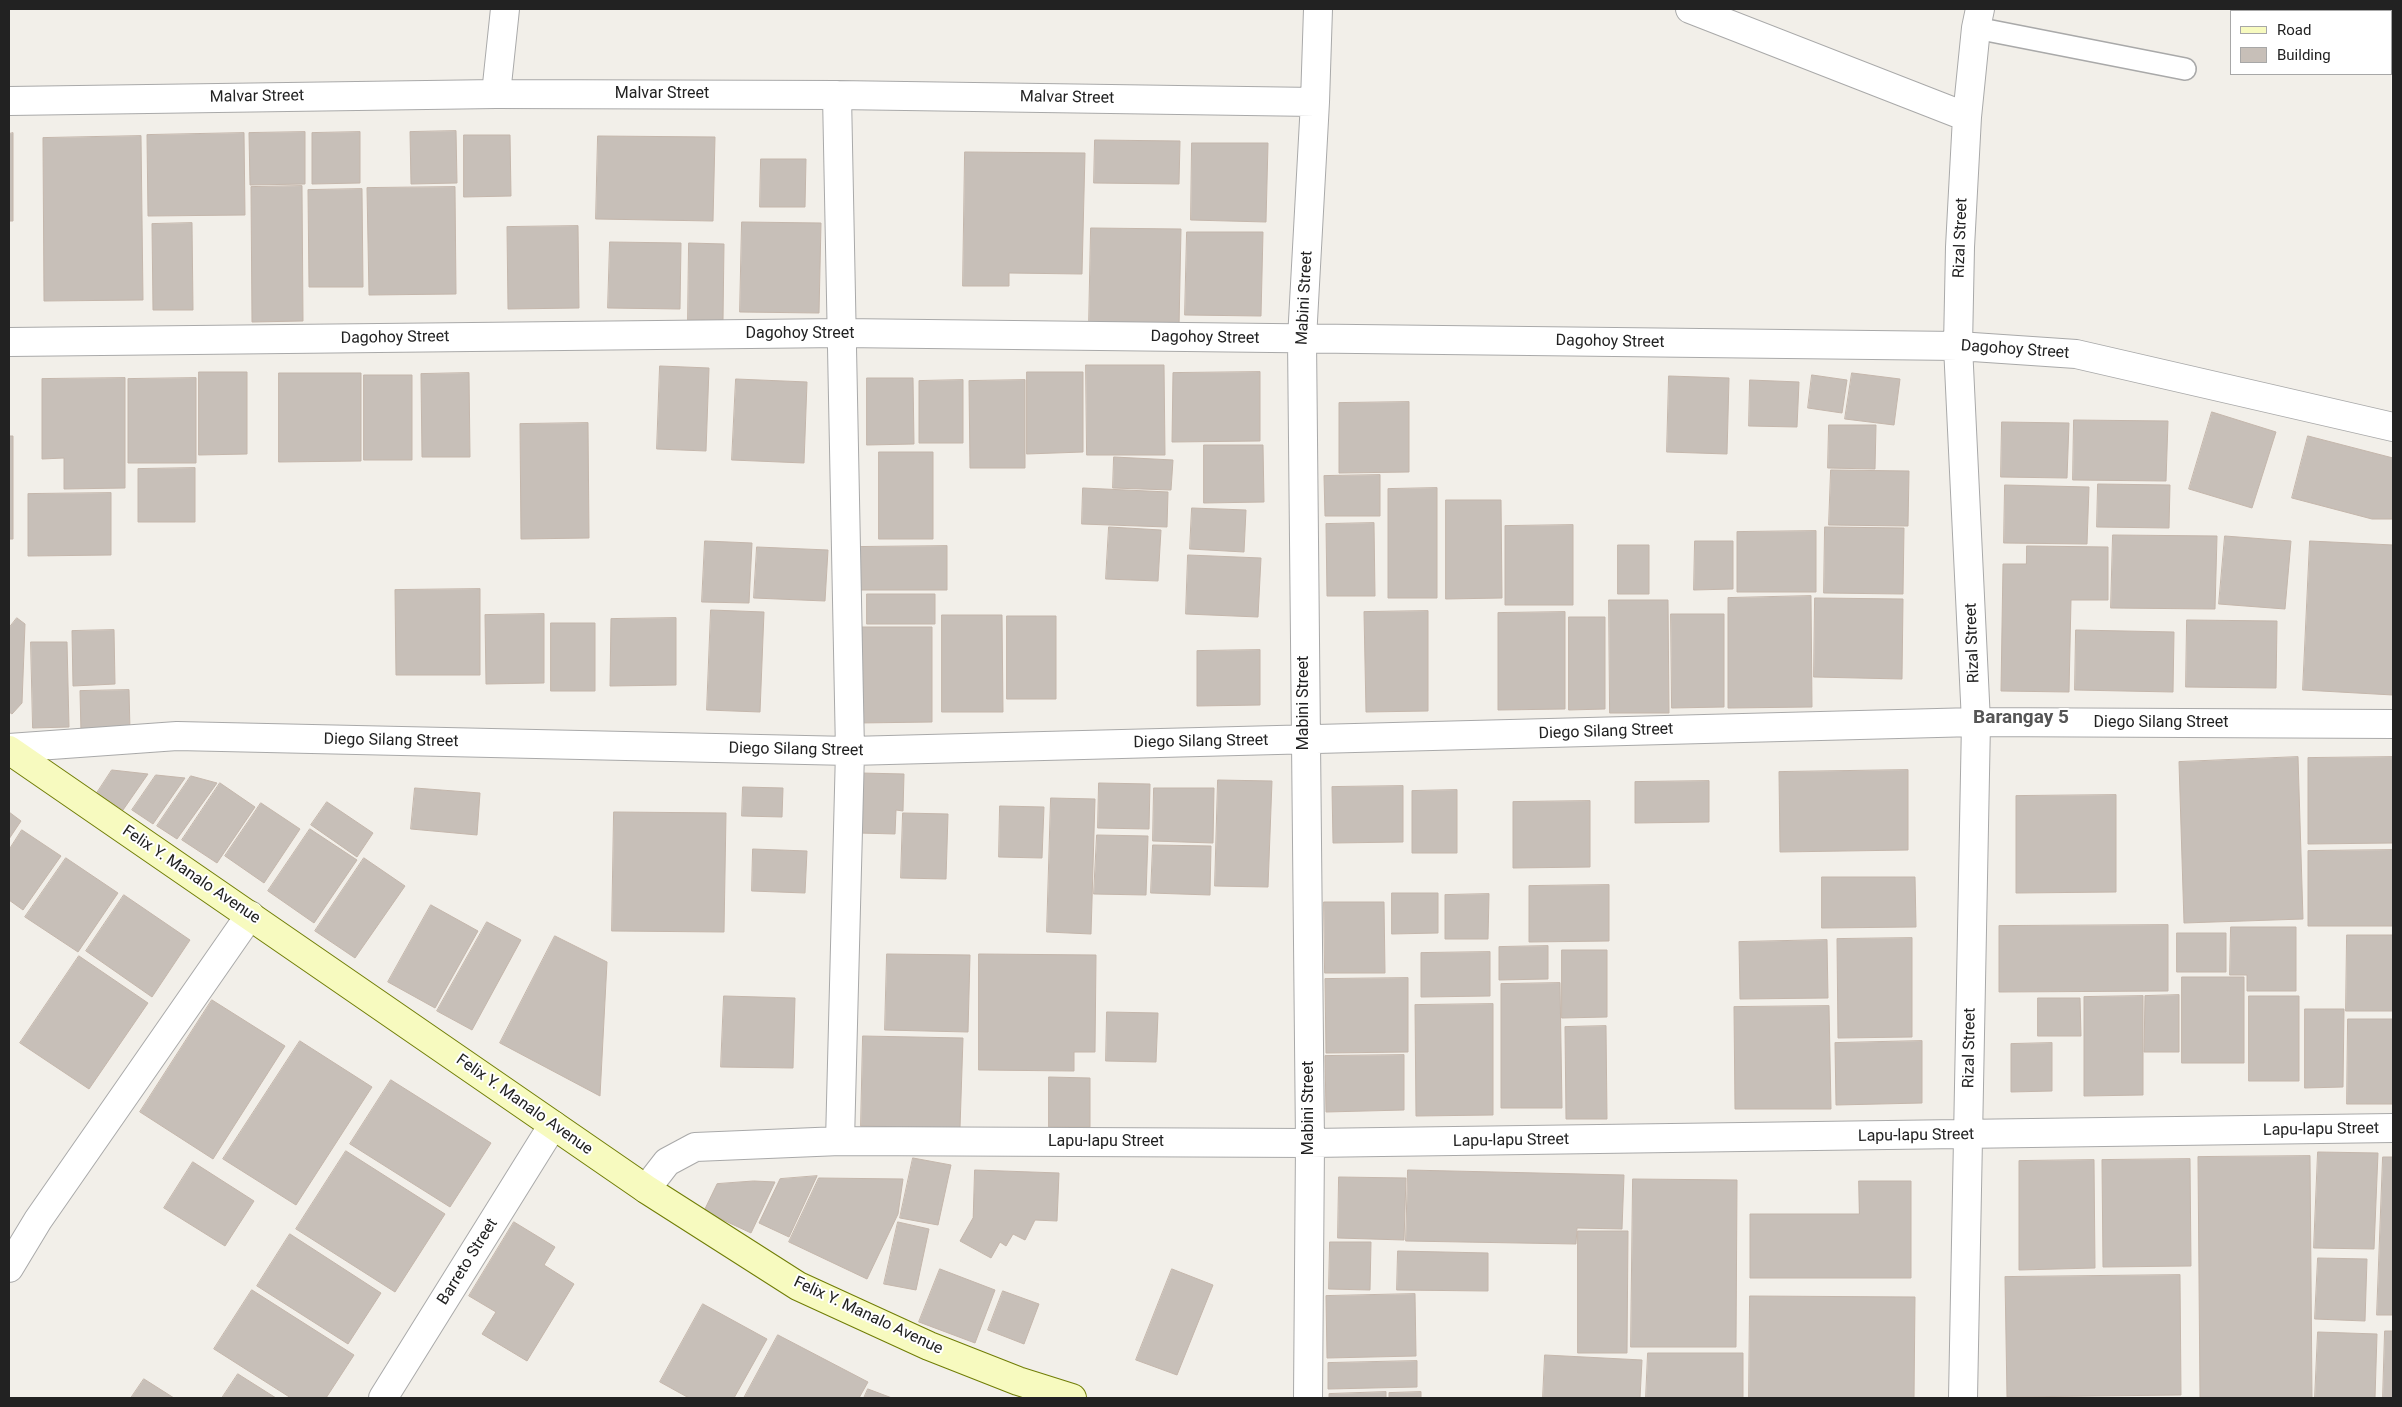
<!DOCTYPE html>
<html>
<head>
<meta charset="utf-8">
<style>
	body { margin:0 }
	#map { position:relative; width:2402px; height:1407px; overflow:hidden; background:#f2efe9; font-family:Roboto,sans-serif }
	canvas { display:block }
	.frame { position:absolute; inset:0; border:10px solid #222; pointer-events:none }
	.legend { position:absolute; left:2230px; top:10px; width:162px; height:65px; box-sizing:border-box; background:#fff; border:1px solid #a7a7a7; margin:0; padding:6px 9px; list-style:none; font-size:15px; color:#222 }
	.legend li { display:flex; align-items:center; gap:10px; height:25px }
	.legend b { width:25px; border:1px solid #a7a7a7 }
</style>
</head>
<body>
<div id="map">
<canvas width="2402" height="1407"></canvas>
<div class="frame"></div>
<ul class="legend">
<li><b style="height:6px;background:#f7fabf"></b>Road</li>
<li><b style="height:14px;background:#c7bfb8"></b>Building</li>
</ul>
</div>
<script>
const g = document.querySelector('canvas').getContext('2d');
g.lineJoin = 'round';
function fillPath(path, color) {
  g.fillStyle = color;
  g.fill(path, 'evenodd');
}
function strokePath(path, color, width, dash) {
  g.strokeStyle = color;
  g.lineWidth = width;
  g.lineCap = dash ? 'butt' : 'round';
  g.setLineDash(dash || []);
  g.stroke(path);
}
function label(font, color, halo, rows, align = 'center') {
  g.font = font + ' Roboto,sans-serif';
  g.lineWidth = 4;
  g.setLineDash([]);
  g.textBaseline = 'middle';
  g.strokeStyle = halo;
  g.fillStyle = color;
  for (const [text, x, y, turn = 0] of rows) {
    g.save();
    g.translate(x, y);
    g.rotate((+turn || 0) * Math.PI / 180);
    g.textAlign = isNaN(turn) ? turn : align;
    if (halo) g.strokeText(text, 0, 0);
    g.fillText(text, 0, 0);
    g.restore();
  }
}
const building = new Path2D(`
	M 456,131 L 457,183 L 411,184 L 410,132 Z
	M 305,132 L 305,184 L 250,185 L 249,133 Z
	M 360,132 L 360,183 L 312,184 L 312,133 Z
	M 13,133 L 13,221 L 9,221 L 9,134 Z
	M 244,133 L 245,215 L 148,216 L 147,135 Z
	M 464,135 L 510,135 L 511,196 L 464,197 Z
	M 141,136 L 143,300 L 44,301 L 43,138 Z
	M 598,136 L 715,137 L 713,221 L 596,219 Z
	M 1095,140 L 1180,141 L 1179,184 L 1094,183 Z
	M 1192,143 L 1268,143 L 1266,222 L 1191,220 Z
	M 965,152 L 1085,153 L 1082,274 L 1009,273 L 1009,286 L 963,286 Z
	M 761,159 L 806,159 L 805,207 L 760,207 Z
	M 302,186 L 303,321 L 252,322 L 251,187 Z
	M 455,187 L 456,294 L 369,295 L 367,188 Z
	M 362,189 L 363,287 L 309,287 L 308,190 Z
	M 742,222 L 821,223 L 819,313 L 740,312 Z
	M 192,223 L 193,310 L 153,310 L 152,224 Z
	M 578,226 L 579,308 L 508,309 L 507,227 Z
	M 1091,228 L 1181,229 L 1179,327 L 1089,326 Z
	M 1187,232 L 1263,232 L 1261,316 L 1185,315 Z
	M 610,242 L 681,243 L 680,309 L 608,308 Z
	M 689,243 L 724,244 L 723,320 L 688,320 Z
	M 1086,365 L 1164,365 L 1165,455 L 1087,455 Z
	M 660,366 L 709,368 L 706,451 L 657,449 Z
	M 199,372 L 247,372 L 247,454 L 199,455 Z
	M 1027,372 L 1083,372 L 1083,452 L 1027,454 Z
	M 1260,372 L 1260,441 L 1172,442 L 1173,373 Z
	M 279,373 L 361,373 L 361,461 L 279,462 Z
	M 469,373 L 470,457 L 422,457 L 421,374 Z
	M 1852,373 L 1900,379 L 1894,425 L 1845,419 Z
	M 364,375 L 412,375 L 412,460 L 364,460 Z
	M 1812,375 L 1847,380 L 1842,413 L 1808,408 Z
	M 1669,376 L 1729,378 L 1727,454 L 1667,452 Z
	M 125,378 L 125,488 L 64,489 L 64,458 L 42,459 L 42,379 Z
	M 196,378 L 196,463 L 128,463 L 128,379 Z
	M 867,378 L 913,378 L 914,444 L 867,445 Z
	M 736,379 L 807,382 L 804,463 L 732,460 Z
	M 963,380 L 963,443 L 919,443 L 919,381 Z
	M 1025,380 L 1025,468 L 970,468 L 969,381 Z
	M 1750,380 L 1799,382 L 1797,427 L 1749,426 Z
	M 1409,402 L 1409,472 L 1339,473 L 1339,403 Z
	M 2212,412 L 2276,432 L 2252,508 L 2189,489 Z
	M 2074,420 L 2168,421 L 2166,481 L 2073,480 Z
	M 2002,422 L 2069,423 L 2067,478 L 2001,477 Z
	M 588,423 L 589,538 L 521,539 L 520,424 Z
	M 1829,425 L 1876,425 L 1875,469 L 1828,468 Z
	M 9,436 L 13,436 L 13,539 L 9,539 Z
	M 2308,436 L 2393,458 L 2393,519 L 2372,519 L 2292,498 Z
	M 1204,445 L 1263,445 L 1264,502 L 1204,503 Z
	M 879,452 L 933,452 L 933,539 L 879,539 Z
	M 1114,457 L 1173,460 L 1171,490 L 1113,488 Z
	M 195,468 L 195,522 L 138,522 L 138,469 Z
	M 1831,470 L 1909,471 L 1908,526 L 1829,525 Z
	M 1380,475 L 1380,516 L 1325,516 L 1324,476 Z
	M 2098,484 L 2170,485 L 2169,528 L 2097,527 Z
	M 2005,485 L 2089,487 L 2087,544 L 2004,543 Z
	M 1083,488 L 1168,492 L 1167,527 L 1082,524 Z
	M 1437,488 L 1437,598 L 1388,598 L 1388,489 Z
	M 111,493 L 111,555 L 28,556 L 28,494 Z
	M 1446,500 L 1501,500 L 1502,598 L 1446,599 Z
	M 1192,508 L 1246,510 L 1244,552 L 1190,549 Z
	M 1374,523 L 1375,596 L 1327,596 L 1326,524 Z
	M 1573,525 L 1573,605 L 1505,605 L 1505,526 Z
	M 1109,527 L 1161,530 L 1158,581 L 1106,579 Z
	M 1825,527 L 1904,528 L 1903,594 L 1824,593 Z
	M 1816,531 L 1816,592 L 1737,592 L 1737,532 Z
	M 2113,535 L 2217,536 L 2215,609 L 2111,608 Z
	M 2225,536 L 2291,541 L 2285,609 L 2219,604 Z
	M 705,541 L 752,543 L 749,603 L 702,602 Z
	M 1695,541 L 1733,541 L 1733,589 L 1694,590 Z
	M 2310,541 L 2393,545 L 2393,695 L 2303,690 Z
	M 1618,545 L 1649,545 L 1649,594 L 1618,594 Z
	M 947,546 L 947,590 L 856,590 L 856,547 Z
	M 2027,546 L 2108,547 L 2108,600 L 2071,600 L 2069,692 L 2001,691 L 2003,564 L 2026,564 Z
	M 757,547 L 828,550 L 825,601 L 754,598 Z
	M 1188,555 L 1261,558 L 1258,617 L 1186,614 Z
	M 480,589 L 480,675 L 396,675 L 395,590 Z
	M 867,594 L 935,594 L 935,624 L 867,624 Z
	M 1811,596 L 1812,707 L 1728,708 L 1728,598 Z
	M 1815,598 L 1903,599 L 1902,679 L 1814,677 Z
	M 1609,600 L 1668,600 L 1669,713 L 1610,713 Z
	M 711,610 L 764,612 L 760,712 L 707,710 Z
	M 1428,611 L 1428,711 L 1366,712 L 1364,612 Z
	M 1565,612 L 1565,709 L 1498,710 L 1498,613 Z
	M 544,614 L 544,683 L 486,684 L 485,615 Z
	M 1671,614 L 1724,614 L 1724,707 L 1672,708 Z
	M 942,615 L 1002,615 L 1003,712 L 942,712 Z
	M 1007,616 L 1056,616 L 1056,699 L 1007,699 Z
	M 1569,617 L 1605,617 L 1605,709 L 1569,710 Z
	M 17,618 L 25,624 L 22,703 L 12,714 L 9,712 L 9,628 Z
	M 676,618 L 676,685 L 610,686 L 611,619 Z
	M 2187,620 L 2277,621 L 2276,688 L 2186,687 Z
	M 551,623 L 595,623 L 595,691 L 551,691 Z
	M 858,627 L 932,627 L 932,722 L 858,723 Z
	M 114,630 L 115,684 L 73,686 L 72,631 Z
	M 2076,630 L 2174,632 L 2173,692 L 2075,690 Z
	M 31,642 L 67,642 L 69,727 L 33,728 Z
	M 1260,650 L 1260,705 L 1197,706 L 1197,651 Z
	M 129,690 L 130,731 L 81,733 L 80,691 Z
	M 2298,757 L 2303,919 L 2184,923 L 2179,762 Z
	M 2393,757 L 2393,843 L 2308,844 L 2308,758 Z
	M 112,770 L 148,774 L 123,810 L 97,793 Z
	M 1908,770 L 1908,850 L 1780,852 L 1779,772 Z
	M 861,773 L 904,774 L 903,811 L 896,810 L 895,834 L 859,833 Z
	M 156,775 L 185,778 L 153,824 L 132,810 Z
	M 191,776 L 217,783 L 177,839 L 157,826 Z
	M 1218,780 L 1272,781 L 1268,887 L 1215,886 Z
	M 1709,781 L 1709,822 L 1635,823 L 1635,782 Z
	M 220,783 L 255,807 L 217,863 L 182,840 Z
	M 1099,783 L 1150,784 L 1149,829 L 1098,828 Z
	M 1403,786 L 1403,842 L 1333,843 L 1332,787 Z
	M 743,787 L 783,788 L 782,817 L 742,816 Z
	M 415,788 L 480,793 L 477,835 L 411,829 Z
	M 1154,788 L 1214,788 L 1213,843 L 1153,841 Z
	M 1457,790 L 1457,853 L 1412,853 L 1412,791 Z
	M 2116,795 L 2116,892 L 2016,893 L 2016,796 Z
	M 1051,798 L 1095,799 L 1091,934 L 1047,932 Z
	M 1590,801 L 1590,867 L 1513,868 L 1513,802 Z
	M 327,802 L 373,833 L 357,857 L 311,825 Z
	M 261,803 L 300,829 L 264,883 L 225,856 Z
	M 1000,806 L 1044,807 L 1042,858 L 999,857 Z
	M 9,812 L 21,821 L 9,839 Z
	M 614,812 L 726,813 L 724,932 L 612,931 Z
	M 903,813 L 948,814 L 946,879 L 901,878 Z
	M 310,829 L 357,860 L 314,923 L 268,891 Z
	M 22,830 L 61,856 L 23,910 L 9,900 L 9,850 Z
	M 1097,835 L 1148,836 L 1146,895 L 1094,894 Z
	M 1153,845 L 1211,846 L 1210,895 L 1151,893 Z
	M 753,849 L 807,851 L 805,893 L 752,891 Z
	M 2393,850 L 2393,926 L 2308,926 L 2308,851 Z
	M 66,858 L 118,893 L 78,952 L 25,917 Z
	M 364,858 L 405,886 L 355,958 L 315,931 Z
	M 1822,877 L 1915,877 L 1916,927 L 1822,928 Z
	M 1609,885 L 1609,941 L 1529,942 L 1529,886 Z
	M 1392,893 L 1438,893 L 1438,933 L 1392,934 Z
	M 1489,894 L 1488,939 L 1445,939 L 1445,895 Z
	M 124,895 L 190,940 L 152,997 L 86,951 Z
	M 1324,902 L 1384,902 L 1385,973 L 1325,973 Z
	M 431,905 L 478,931 L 435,1008 L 388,982 Z
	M 487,922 L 521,940 L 472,1030 L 437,1011 Z
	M 2168,925 L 2168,991 L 1999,992 L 1999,926 Z
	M 2231,927 L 2296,927 L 2296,991 L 2247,991 L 2247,975 L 2230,975 Z
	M 2177,933 L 2226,933 L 2226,972 L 2177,972 Z
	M 2347,935 L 2393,935 L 2393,1011 L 2346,1011 Z
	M 555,936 L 607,962 L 600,1096 L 500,1043 Z
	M 1912,938 L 1912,1037 L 1838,1038 L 1837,939 Z
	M 1827,940 L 1828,998 L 1740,999 L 1739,942 Z
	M 1548,946 L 1548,979 L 1499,980 L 1499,947 Z
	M 1562,950 L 1607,950 L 1607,1017 L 1562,1018 Z
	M 1490,952 L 1490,996 L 1421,997 L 1421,953 Z
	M 887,954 L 970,955 L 968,1032 L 885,1030 Z
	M 979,954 L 1096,955 L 1095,1052 L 1074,1052 L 1074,1071 L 979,1070 Z
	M 79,956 L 148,1003 L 89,1089 L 20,1043 Z
	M 2182,977 L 2244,977 L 2244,1063 L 2182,1063 Z
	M 1408,978 L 1408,1052 L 1326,1053 L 1325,979 Z
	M 1560,983 L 1562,1108 L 1501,1108 L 1501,984 Z
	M 2179,995 L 2179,1052 L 2144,1052 L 2145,996 Z
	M 724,996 L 795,998 L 793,1068 L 721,1067 Z
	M 2143,996 L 2143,1095 L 2084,1096 L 2084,997 Z
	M 2249,996 L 2299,996 L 2299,1081 L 2249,1081 Z
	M 2038,998 L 2080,998 L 2081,1036 L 2038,1036 Z
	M 212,1000 L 285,1046 L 213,1159 L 140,1112 Z
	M 1493,1004 L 1493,1115 L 1416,1116 L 1415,1005 Z
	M 1829,1006 L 1831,1109 L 1735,1109 L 1734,1007 Z
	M 2305,1009 L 2344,1009 L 2343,1087 L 2305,1088 Z
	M 1107,1012 L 1158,1013 L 1156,1062 L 1106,1061 Z
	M 2348,1019 L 2393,1019 L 2393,1104 L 2347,1104 Z
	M 1606,1026 L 1607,1119 L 1566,1119 L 1565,1027 Z
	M 863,1036 L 963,1038 L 960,1128 L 861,1126 Z
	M 300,1041 L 372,1087 L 296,1205 L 223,1159 Z
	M 1922,1041 L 1922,1103 L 1836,1105 L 1835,1043 Z
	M 2052,1043 L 2052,1091 L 2011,1092 L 2011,1044 Z
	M 1404,1055 L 1404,1110 L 1326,1112 L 1325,1056 Z
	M 1049,1077 L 1090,1078 L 1090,1127 L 1049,1127 Z
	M 391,1080 L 491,1143 L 450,1207 L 350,1144 Z
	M 346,1151 L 445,1214 L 395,1292 L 296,1229 Z
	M 2318,1152 L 2378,1153 L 2374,1249 L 2314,1248 Z
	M 2310,1156 L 2312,1398 L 2200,1398 L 2198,1157 Z
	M 2383,1157 L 2393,1157 L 2393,1315 L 2377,1315 Z
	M 913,1158 L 951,1165 L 938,1225 L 900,1218 Z
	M 2190,1159 L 2191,1266 L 2103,1267 L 2102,1160 Z
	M 2094,1160 L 2095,1268 L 2019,1270 L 2019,1161 Z
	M 193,1162 L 254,1201 L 225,1246 L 164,1208 Z
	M 975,1170 L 1059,1173 L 1057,1221 L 1035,1220 L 1025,1240 L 1013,1234 L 1006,1246 L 1000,1242 L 991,1258 L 960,1241 L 973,1218 Z
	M 1408,1170 L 1624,1175 L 1622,1229 L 1577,1228 L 1576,1244 L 1406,1241 Z
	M 817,1176 L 789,1237 L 759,1223 L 780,1179 Z
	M 1339,1177 L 1406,1178 L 1404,1240 L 1338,1238 Z
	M 819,1178 L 903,1179 L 898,1214 L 867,1279 L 789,1242 Z
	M 1633,1179 L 1737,1180 L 1736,1347 L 1631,1347 Z
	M 754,1181 L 775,1182 L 751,1233 L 704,1211 L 717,1184 Z
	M 1859,1181 L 1911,1181 L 1911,1278 L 1750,1278 L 1750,1214 L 1859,1214 Z
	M 514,1222 L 555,1247 L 544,1265 L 574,1284 L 527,1361 L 482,1334 L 496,1312 L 469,1296 Z
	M 898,1222 L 929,1229 L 916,1290 L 884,1284 Z
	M 1578,1231 L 1628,1231 L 1627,1353 L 1578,1353 Z
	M 290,1234 L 381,1293 L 348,1344 L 257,1286 Z
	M 1330,1242 L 1371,1242 L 1370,1290 L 1329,1289 Z
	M 1398,1251 L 1488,1253 L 1488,1291 L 1397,1290 Z
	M 2318,1258 L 2367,1259 L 2365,1321 L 2315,1319 Z
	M 940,1269 L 995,1290 L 975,1343 L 919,1322 Z
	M 1172,1269 L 1213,1285 L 1177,1375 L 1136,1360 Z
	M 2180,1275 L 2181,1395 L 2007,1397 L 2005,1277 Z
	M 252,1290 L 354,1355 L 326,1398 L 291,1398 L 214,1349 Z
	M 1003,1291 L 1039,1304 L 1024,1344 L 988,1330 Z
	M 1415,1294 L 1416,1356 L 1327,1358 L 1326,1296 Z
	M 1750,1296 L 1915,1297 L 1914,1398 L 1749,1398 Z
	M 703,1304 L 767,1339 L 734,1398 L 689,1398 L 660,1382 Z
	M 2385,1331 L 2393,1331 L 2393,1398 L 2383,1398 Z
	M 2318,1332 L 2377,1334 L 2375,1398 L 2315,1398 Z
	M 778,1335 L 868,1382 L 859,1398 L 744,1398 Z
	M 1648,1353 L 1743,1353 L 1743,1398 L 1646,1398 Z
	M 1545,1355 L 1642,1360 L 1640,1398 L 1543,1398 Z
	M 1417,1361 L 1417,1387 L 1328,1389 L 1328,1363 Z
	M 238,1374 L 276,1398 L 222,1398 Z
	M 144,1379 L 174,1398 L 131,1398 Z
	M 868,1389 L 892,1398 L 864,1398 Z
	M 1386,1392 L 1386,1398 L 1329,1398 L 1329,1394 Z
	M 1421,1392 L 1421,1398 L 1389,1398 L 1389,1393 Z`);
fillPath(building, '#c7bfb8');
strokePath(building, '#c4b6ab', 1);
const service = new Path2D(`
	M 1976,28 L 2185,69`);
const minor = new Path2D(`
	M 1690,9 L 1967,117
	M 496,94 L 505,9
	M 837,95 L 850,751 L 840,1141
	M 9,101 L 496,94 L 837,95 L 1315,102
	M 9,342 L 842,333 L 1958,346 L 2076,354 L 2393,427
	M 9,748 L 177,736 L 850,751 L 1976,722 L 2393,724
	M 646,1189 L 667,1162 L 695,1147 L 840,1141 L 1310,1143 L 2393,1128
	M 9,1268 L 38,1220 L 250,915
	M 383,1398 L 553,1125
	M 1308,1398 L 1310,1143 L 1302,339 L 1315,102 L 1318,9
	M 1963,1398 L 1976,722 L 1958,346 L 1960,247 L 1967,117 L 1976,28 L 1980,9`);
const secondary = new Path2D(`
	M 9,750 L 646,1189 L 798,1286 L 929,1346 L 1018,1381 L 1072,1398`);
strokePath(service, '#a9a9a9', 24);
strokePath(minor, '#a9a9a9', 30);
strokePath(secondary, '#707d05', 30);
strokePath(service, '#fff', 21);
strokePath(minor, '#fff', 28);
strokePath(secondary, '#f7fabf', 28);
label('16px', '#222', '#fff', [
	["Malvar Street",662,94],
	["Malvar Street",257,97,-1],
	["Malvar Street",1067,98,1],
	["Rizal Street",1961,238,-88],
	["Mabini Street",1305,298,-87],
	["Dagohoy Street",800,334],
	["Dagohoy Street",395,338,-1],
	["Dagohoy Street",1205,338,1],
	["Dagohoy Street",1610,342,1],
	["Dagohoy Street",2015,350,4],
	["Rizal Street",1973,643,-92],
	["Mabini Street",1304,703,-90],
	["Diego Silang Street",2161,723],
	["Diego Silang Street",1606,732,-2],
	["Diego Silang Street",391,741,1],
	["Diego Silang Street",1201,742,-1],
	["Diego Silang Street",796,750,1],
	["Felix Y. Manalo Avenue",191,875,34],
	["Rizal Street",1970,1048,-89],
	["Felix Y. Manalo Avenue",524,1105,35],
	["Mabini Street",1309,1108,-90],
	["Lapu-lapu Street",2321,1130,-1],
	["Lapu-lapu Street",1916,1136,-1],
	["Lapu-lapu Street",1511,1141,-1],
	["Lapu-lapu Street",1106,1142],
	["Barreto Street",468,1262,-58],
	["Felix Y. Manalo Avenue",868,1316,25]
]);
label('bold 19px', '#555', '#fff', [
	["Barangay 5",2021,718]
]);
</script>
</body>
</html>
